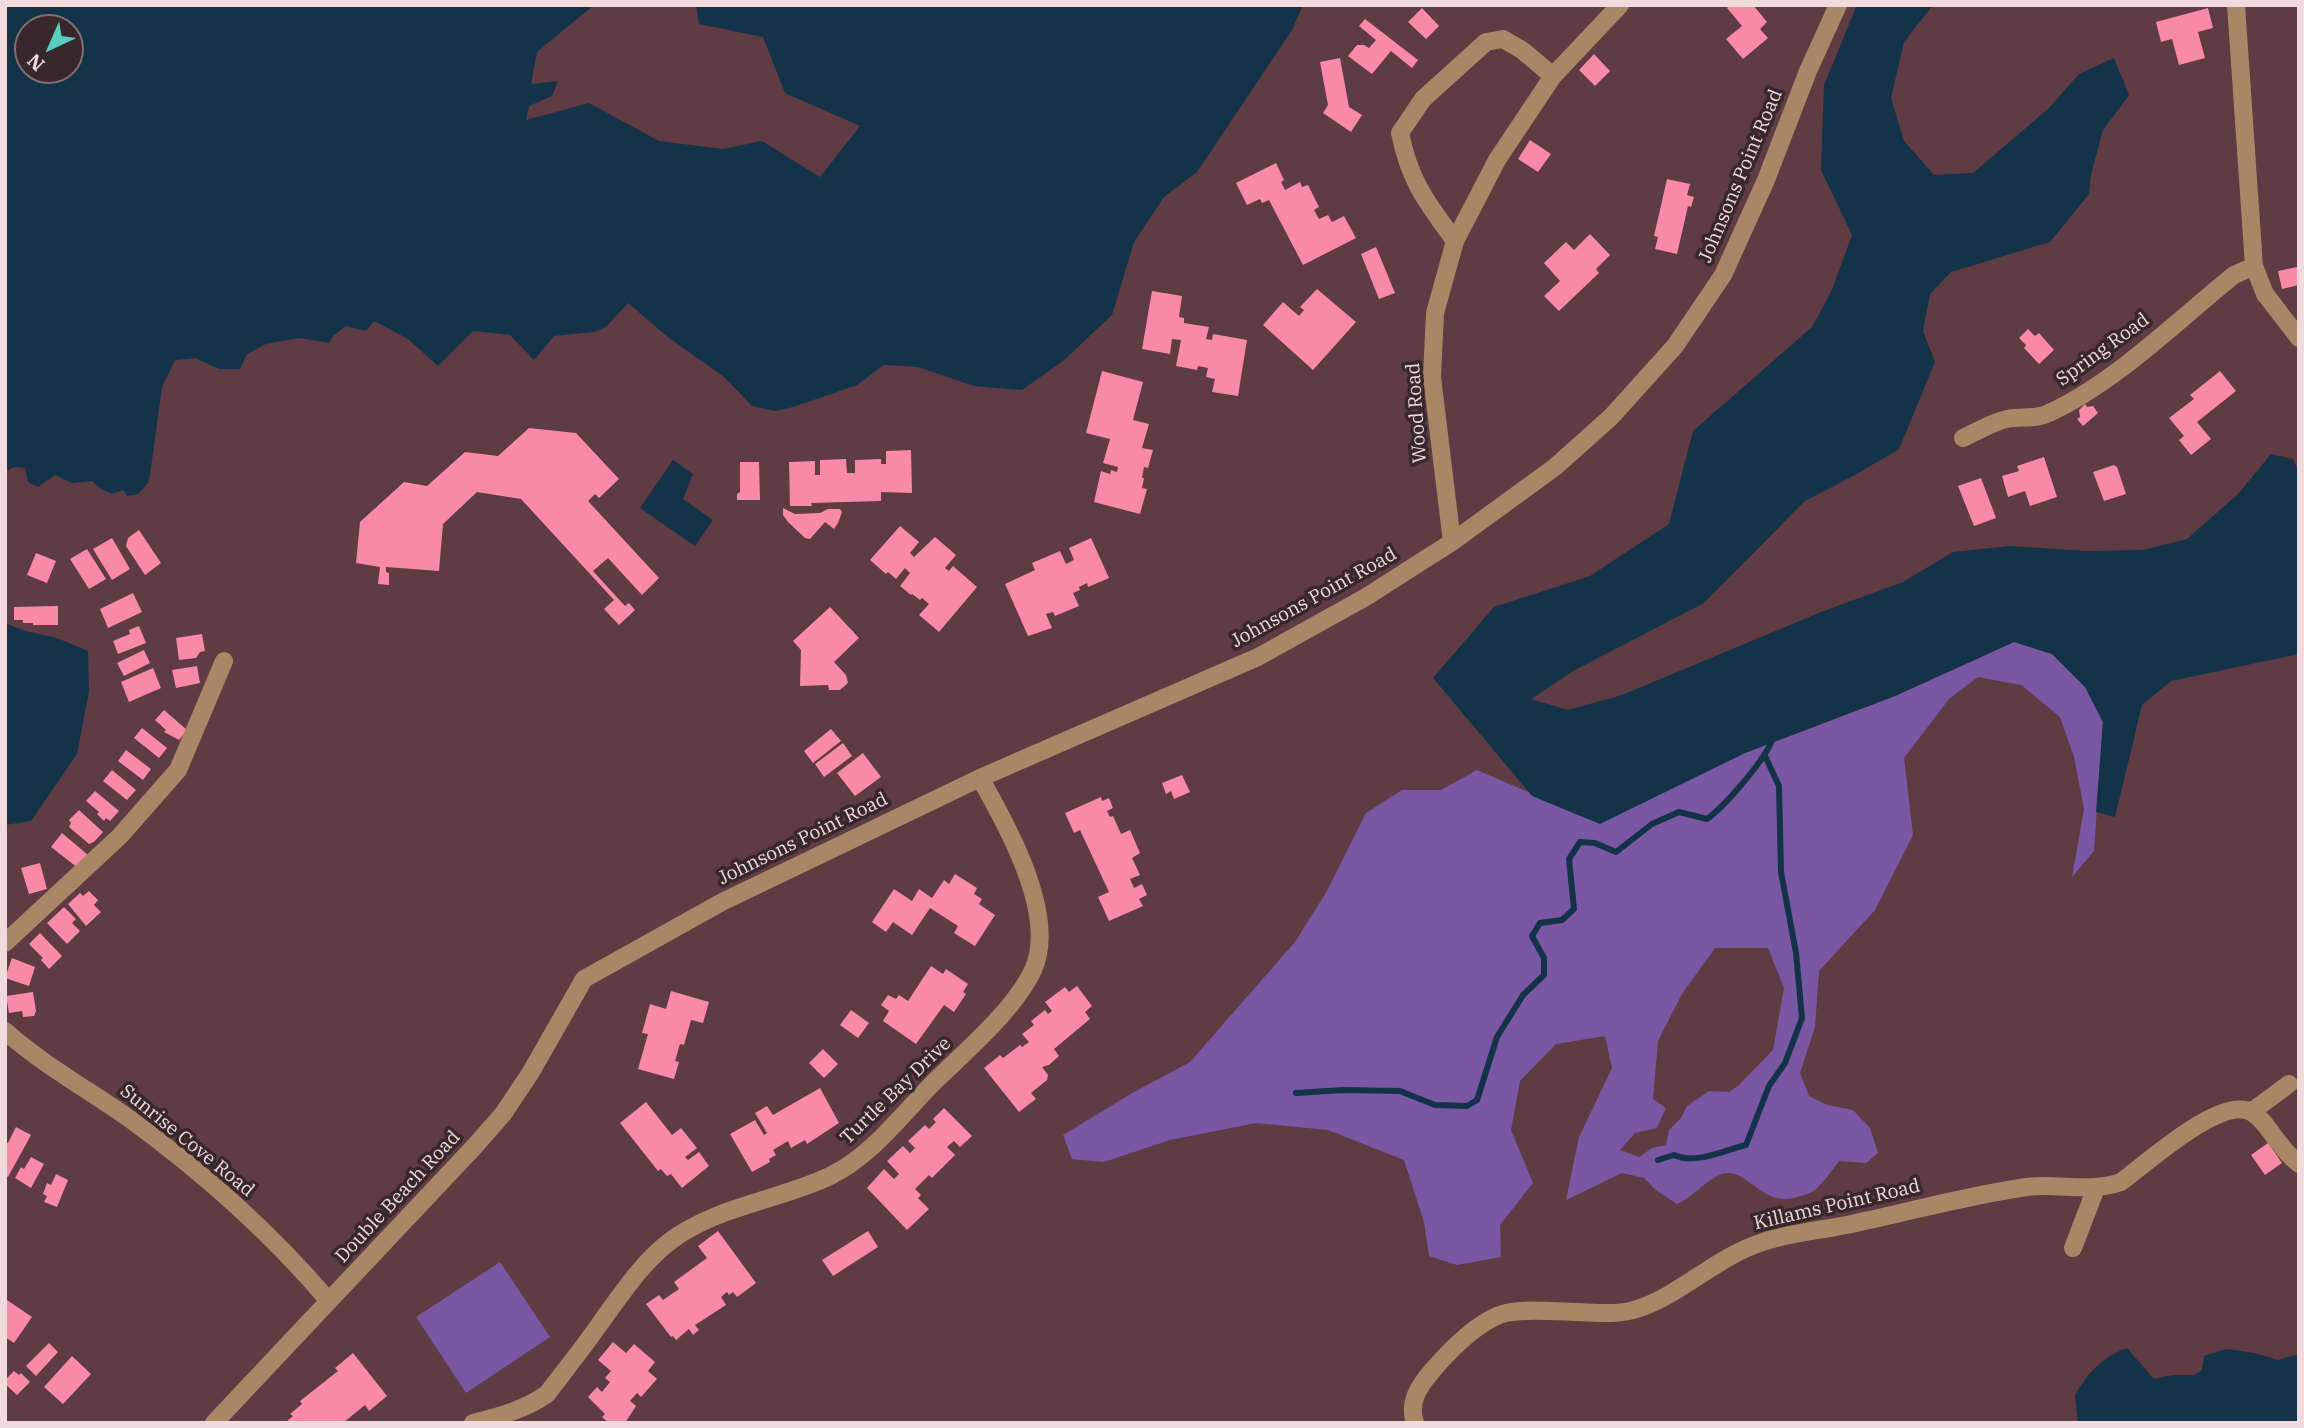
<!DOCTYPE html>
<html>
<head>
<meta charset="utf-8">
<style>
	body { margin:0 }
	#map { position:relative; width:2304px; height:1428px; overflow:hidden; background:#5f3b44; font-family:"IBM Plex Serif",serif }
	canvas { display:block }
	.frame { position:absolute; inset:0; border:7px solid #f0dade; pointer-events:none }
	.north { position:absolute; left:14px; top:14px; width:70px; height:70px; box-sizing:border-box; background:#38282b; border:2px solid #826f73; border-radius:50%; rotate:224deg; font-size:19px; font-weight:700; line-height:28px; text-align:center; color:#f0dade }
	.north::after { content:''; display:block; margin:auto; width:24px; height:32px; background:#59cebf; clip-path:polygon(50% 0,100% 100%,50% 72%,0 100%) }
</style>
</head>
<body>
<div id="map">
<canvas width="2304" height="1428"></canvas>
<div class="frame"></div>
<div class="north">N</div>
</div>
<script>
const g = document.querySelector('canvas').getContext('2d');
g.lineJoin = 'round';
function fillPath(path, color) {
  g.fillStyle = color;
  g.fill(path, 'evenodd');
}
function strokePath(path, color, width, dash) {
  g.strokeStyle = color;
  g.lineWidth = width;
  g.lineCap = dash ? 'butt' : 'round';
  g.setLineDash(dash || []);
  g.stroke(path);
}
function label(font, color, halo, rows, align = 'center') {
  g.font = font + ' "IBM Plex Serif",serif';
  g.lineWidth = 7;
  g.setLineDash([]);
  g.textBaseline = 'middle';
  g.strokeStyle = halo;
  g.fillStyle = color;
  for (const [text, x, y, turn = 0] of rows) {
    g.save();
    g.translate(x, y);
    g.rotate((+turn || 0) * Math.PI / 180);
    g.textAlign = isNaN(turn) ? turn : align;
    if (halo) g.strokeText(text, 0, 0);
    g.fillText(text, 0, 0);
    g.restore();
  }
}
fillPath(new Path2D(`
	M 2014,642 L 2052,654 L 2085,687 L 2103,722 L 2094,851 L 2072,877 L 2084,809 L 2074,757 L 2060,717 L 2021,685 L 1978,677 L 1949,699 L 1904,758 L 1913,835 L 1875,910 L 1819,971 L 1815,1027 L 1800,1073 L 1809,1096 L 1827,1105 L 1853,1110 L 1870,1128 L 1878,1153 L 1866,1163 L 1839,1161 C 1832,1170 1824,1182 1815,1190 C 1811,1193 1805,1195 1800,1196 C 1762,1211 1748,1166 1722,1174 C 1705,1180 1694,1197 1677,1204 L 1657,1191 L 1644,1178 L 1622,1173 L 1566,1200 L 1579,1137 L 1612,1068 L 1605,1036 L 1556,1044 L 1520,1081 L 1511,1130 L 1533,1183 L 1500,1225 L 1501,1257 L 1457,1265 L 1429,1256 L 1424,1222 L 1404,1160 L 1328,1130 L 1256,1123 L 1170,1140 L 1104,1162 L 1072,1159 L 1063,1135 L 1134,1092 L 1190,1062 L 1295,942 L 1327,891 L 1366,813 L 1402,790 L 1441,790 L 1477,770 L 1600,823 L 1745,753 L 1895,696 ZM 1715,948 L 1768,948 L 1784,988 L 1773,1050 L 1739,1085 L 1729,1092 L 1709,1091 L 1687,1106 L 1681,1118 L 1669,1130 L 1666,1145 L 1652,1148 L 1639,1157 L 1620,1150 L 1635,1133 L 1657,1128 L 1666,1108 L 1653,1099 L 1658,1041 L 1682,994 Z
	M 500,1262 L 550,1337 L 466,1393 L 416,1317 Z`), '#7a57a3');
fillPath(new Path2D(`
	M 5,5 L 594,5 L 537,52 L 531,84 L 558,81 L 552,96 L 529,106 L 526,120 L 589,103 L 659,141 L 723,149 L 762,141 L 820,177 L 860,126 L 785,93 L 763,37 L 699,24 L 696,5 L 1303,5 L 1292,30 L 1197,172 L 1164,197 L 1134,242 L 1112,315 L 1063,361 L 1022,390 L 974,386 L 918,367 L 884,365 L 857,385 L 793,407 L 775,411 L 752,406 L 724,377 L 669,338 L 628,303 L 606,327 L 594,332 L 554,336 L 534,360 L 510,335 L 473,331 L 438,366 L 408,339 L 374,321 L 366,331 L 346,326 L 334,335 L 329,343 L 299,338 L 266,344 L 247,354 L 240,369 L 219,369 L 195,358 L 175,360 L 162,387 L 149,482 L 138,494 L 127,496 L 123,490 L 112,494 L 101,489 L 92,481 L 72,483 L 55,475 L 38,487 L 28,482 L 25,468 L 14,467 L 5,472 ZM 28,28 L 70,28 L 70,70 L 28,70 Z
	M 1857,5 L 1933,5 L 1904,42 L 1891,98 L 1904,141 L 1934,175 L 1973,173 L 2048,109 L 2079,74 L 2114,58 L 2129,95 L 2103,130 L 2091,174 L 2089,194 L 2050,242 L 1951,272 L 1930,294 L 1923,331 L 1935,362 L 1899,449 L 1855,475 L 1805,501 L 1704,603 L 1573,671 L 1531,699 L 1568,710 L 1622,695 L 1821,612 L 1903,582 L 1953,552 L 2010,546 L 2087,551 L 2143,550 L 2187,539 L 2238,494 L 2271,454 L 2293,459 L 2299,472 L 2299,654 L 2171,681 L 2142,705 L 2115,817 L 2096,812 L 2103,722 L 2085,687 L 2052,654 L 2014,642 L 1895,696 L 1745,753 L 1600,824 L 1532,796 L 1433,678 L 1494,607 L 1590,576 L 1669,524 L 1693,431 L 1812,327 L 1831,292 L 1852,235 L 1821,170 L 1824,85 Z
	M 673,460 L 693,474 L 683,499 L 713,520 L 695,546 L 640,508 Z
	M 5,623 L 25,631 L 57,638 L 88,651 L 89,692 L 77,754 L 31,821 L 5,825 Z
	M 2127,1348 L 2154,1379 L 2172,1375 L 2194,1375 L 2202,1370 L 2204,1356 L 2226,1349 L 2255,1353 L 2278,1360 L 2299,1354 L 2299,1423 L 2078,1423 L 2075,1395 C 2088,1373 2102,1357 2127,1348 Z`), '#143349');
strokePath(new Path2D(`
	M 1296,1093 L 1343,1090 L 1400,1091 L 1435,1105 L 1467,1106 L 1477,1100 L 1497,1037 L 1523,995 L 1544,975 L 1544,958 L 1532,936 L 1540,923 L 1562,920 L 1574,909 L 1569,859 L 1580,842 L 1595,843 L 1616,852 L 1652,824 L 1679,812 L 1707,819 C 1725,806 1761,764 1771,743
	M 1658,1160 L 1674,1155 C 1696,1165 1724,1150 1746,1145 L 1769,1086 L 1785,1063 L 1802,1018 L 1796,953 L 1781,872 L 1779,786 L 1765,756`), '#143349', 6);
fillPath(new Path2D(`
	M 1730,5 L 1753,5 L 1767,22 L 1760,29 L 1768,38 L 1743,59 L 1726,39 L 1742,26 L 1727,8 Z
	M 1422,8 L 1439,26 L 1426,39 L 1408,22 Z
	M 2208,8 L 2213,28 L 2198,32 L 2205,58 L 2179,65 L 2172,39 L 2161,42 L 2156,22 Z
	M 1365,19 L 1418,60 L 1412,68 L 1391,51 L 1372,74 L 1348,56 L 1357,45 L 1364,45 L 1369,48 L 1376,40 L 1359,26 Z
	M 1594,54 L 1610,71 L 1595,86 L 1579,70 Z
	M 1340,58 L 1349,107 L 1362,115 L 1351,132 L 1323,113 L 1328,105 L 1320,62 Z
	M 1530,140 L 1551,154 L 1538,172 L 1518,159 Z
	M 1276,163 L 1284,180 L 1281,182 L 1285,190 L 1300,182 L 1302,187 L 1308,185 L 1319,207 L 1314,210 L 1319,219 L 1328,215 L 1332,222 L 1344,216 L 1356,238 L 1303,265 L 1269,200 L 1262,203 L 1260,199 L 1247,205 L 1236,183 Z
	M 1667,179 L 1690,184 L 1687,195 L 1694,197 L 1691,207 L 1688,206 L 1677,254 L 1655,249 L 1658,237 L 1654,236 Z
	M 1590,234 L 1610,255 L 1596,269 L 1599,273 L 1559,311 L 1544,296 L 1560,281 L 1544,263 L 1566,242 L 1574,250 Z
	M 1376,247 L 1395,293 L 1379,299 L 1361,254 Z
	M 2297,267 L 2299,285 L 2282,289 L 2278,271 Z
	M 1317,289 L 1356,322 L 1313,370 L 1263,325 L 1283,302 L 1299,316 L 1304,310 L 1300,307 Z
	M 1152,291 L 1182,296 L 1179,317 L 1184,318 L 1184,323 L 1209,327 L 1206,339 L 1212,340 L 1213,334 L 1247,340 L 1238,396 L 1212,392 L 1215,379 L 1206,377 L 1208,368 L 1198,366 L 1197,370 L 1176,366 L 1181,340 L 1172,339 L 1170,354 L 1142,349 Z
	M 2028,329 L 2035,336 L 2039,333 L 2054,350 L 2039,364 L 2024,348 L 2026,345 L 2019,338 Z
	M 1102,371 L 1143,382 L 1133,420 L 1149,424 L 1142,448 L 1153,450 L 1148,468 L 1144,467 L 1142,478 L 1144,478 L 1142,488 L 1147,489 L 1140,514 L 1094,502 L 1101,471 L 1110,474 L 1111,470 L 1117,472 L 1118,467 L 1103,463 L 1110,439 L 1086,433 Z
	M 2220,371 L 2236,391 L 2197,422 L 2211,439 L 2191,455 L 2179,440 L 2184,436 L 2169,418 L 2194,399 L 2190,395 Z
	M 2085,404 L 2087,407 L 2093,406 L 2098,413 L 2083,426 L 2077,419 L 2080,417 L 2079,410 Z
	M 529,428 L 576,433 L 619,479 L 599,498 L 595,494 L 588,501 L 659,578 L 642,595 L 608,558 L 593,571 L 625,606 L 629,603 L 635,610 L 619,625 L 604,609 L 614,600 L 521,499 L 477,492 L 443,524 L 439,571 L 386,567 L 386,572 L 389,573 L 389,585 L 378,584 L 380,567 L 356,563 L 360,522 L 404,482 L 427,486 L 465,452 L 498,456 Z
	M 911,450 L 912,493 L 881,492 L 881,501 L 811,503 L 812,506 L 790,506 L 789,462 L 815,461 L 815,475 L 820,475 L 820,460 L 846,459 L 847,473 L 855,473 L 855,460 L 881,459 L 881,464 L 886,464 L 886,451 Z
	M 2044,457 L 2057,497 L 2030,506 L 2025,491 L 2008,497 L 2002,476 L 2019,471 L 2017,466 Z
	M 740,462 L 759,462 L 760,500 L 737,500 L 737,494 L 740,492 Z
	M 2114,465 L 2117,467 L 2126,494 L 2104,501 L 2093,472 Z
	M 1981,478 L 1996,518 L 1974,526 L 1958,486 Z
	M 783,508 L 795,514 L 820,513 L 828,509 L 840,509 L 842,512 L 838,523 L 834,529 L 825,522 L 810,539 L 805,538 L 788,522 L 783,515 Z
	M 900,526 L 919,542 L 910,553 L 914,557 L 935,537 L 956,555 L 945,568 L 949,571 L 953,566 L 977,587 L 939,632 L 919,615 L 929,604 L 922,598 L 920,600 L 912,594 L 911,595 L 900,586 L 910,573 L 905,568 L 896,579 L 888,572 L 886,574 L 870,560 Z
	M 139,530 L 161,563 L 145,575 L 126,546 L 128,538 Z
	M 112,538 L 130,569 L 112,580 L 93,549 Z
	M 1091,538 L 1109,578 L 1088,587 L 1087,583 L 1079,587 L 1080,590 L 1073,593 L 1079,606 L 1055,616 L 1053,612 L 1046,614 L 1052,628 L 1028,636 L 1005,584 L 1035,570 L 1032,563 L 1060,551 L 1066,564 L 1074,560 L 1069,548 Z
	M 87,549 L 106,579 L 89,589 L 70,559 Z
	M 36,553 L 56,561 L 47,583 L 27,575 Z
	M 133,593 L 142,612 L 108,628 L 100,609 Z
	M 58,606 L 58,625 L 33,625 L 33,623 L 23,623 L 23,620 L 14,620 L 14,607 Z
	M 830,607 L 859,638 L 834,662 L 846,675 L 848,683 L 840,690 L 829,690 L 828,685 L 800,686 L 801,650 L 793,641 Z
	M 139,626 L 146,643 L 118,654 L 113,641 L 130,634 L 129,630 Z
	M 202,634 L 205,651 L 200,652 L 196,658 L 179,660 L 176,638 Z
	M 144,650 L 150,663 L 124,676 L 117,663 Z
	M 197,666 L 200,683 L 176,688 L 172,670 Z
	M 153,668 L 161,688 L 129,702 L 121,682 Z
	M 164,710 L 187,730 L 179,740 L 164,732 L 166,730 L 155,720 Z
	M 142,728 L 167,748 L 159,758 L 134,738 Z
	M 831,729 L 841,741 L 813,763 L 804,751 Z
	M 843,743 L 852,756 L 824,777 L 815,764 Z
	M 126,750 L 151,769 L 143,780 L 118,761 Z
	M 863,753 L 881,777 L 855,796 L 837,773 Z
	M 112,770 L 136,790 L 127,800 L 103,781 Z
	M 1182,775 L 1190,792 L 1174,799 L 1171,791 L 1166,794 L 1162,783 Z
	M 95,791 L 119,811 L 110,821 L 106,818 L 104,821 L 97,814 L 99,812 L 86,801 Z
	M 1101,797 L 1102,801 L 1109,798 L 1113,808 L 1107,811 L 1110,817 L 1113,816 L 1121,834 L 1130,830 L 1140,853 L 1132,858 L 1140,875 L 1130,879 L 1134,888 L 1142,884 L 1147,895 L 1139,899 L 1143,906 L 1109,921 L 1098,897 L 1109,892 L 1080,830 L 1074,833 L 1065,813 Z
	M 79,810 L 103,832 L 94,842 L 89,844 L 69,827 L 71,823 L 69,820 Z
	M 62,833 L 88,855 L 78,868 L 51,847 Z
	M 40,863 L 47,889 L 29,894 L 21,868 Z
	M 955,874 L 977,888 L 974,894 L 982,899 L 979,904 L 995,915 L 975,946 L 954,933 L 958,926 L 930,908 L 912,935 L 893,922 L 886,932 L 872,922 L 894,889 L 912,901 L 919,889 L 932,898 L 944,880 L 949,884 Z
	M 89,891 L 98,900 L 94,905 L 101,912 L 86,926 L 68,904 L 80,893 L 83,896 Z
	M 64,907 L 76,919 L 72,923 L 80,931 L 67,944 L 47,923 Z
	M 40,933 L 62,956 L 49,969 L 41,960 L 43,958 L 29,944 Z
	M 12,958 L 35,967 L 29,986 L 5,978 Z
	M 931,966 L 943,974 L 946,969 L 968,984 L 963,992 L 966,994 L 954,1012 L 944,1005 L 916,1044 L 883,1021 L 889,1011 L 881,1005 L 888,995 L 896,999 L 899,995 L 908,1001 Z
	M 1077,986 L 1092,1006 L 1085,1012 L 1090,1019 L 1054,1049 L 1059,1056 L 1049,1065 L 1042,1067 L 1048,1075 L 1047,1080 L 1031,1093 L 1036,1099 L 1019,1112 L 984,1068 L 1000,1055 L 1003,1058 L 1020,1045 L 1022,1047 L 1029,1042 L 1022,1034 L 1034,1025 L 1031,1021 L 1045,1010 L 1048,1014 L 1052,1011 L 1045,1002 L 1065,987 L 1069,992 Z
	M 671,991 L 709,1002 L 703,1023 L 691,1020 L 684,1045 L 680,1044 L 675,1061 L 679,1062 L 674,1079 L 638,1069 L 648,1034 L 642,1033 L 650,1004 L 666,1009 Z
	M 33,992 L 36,1011 L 34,1016 L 23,1017 L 22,1011 L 9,1013 L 6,996 Z
	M 851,1010 L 869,1023 L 858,1038 L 840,1025 Z
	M 823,1049 L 838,1064 L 824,1078 L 809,1063 Z
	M 820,1088 L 839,1123 L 807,1144 L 805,1140 L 791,1148 L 788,1141 L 773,1150 L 776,1155 L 769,1159 L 770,1162 L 752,1172 L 730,1134 L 755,1120 L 764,1135 L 767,1133 L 755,1113 L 767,1106 L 773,1115 Z
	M 646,1102 L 672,1135 L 681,1128 L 697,1148 L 685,1157 L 688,1160 L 699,1152 L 709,1166 L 682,1188 L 671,1174 L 667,1176 L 661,1169 L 658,1171 L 620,1123 Z
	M 944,1108 L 972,1136 L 960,1147 L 954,1141 L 947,1147 L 955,1155 L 932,1178 L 929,1175 L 915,1189 L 921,1195 L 918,1198 L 929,1209 L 907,1230 L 867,1188 L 884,1169 L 894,1179 L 899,1174 L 887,1161 L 903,1146 L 910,1153 L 915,1148 L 908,1141 L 925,1125 L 929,1129 L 936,1122 L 933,1119 Z
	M 16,1127 L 31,1135 L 8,1177 L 5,1175 L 5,1141 L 8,1143 Z
	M 2268,1143 L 2282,1163 L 2265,1175 L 2251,1155 Z
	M 31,1157 L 44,1164 L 31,1188 L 15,1178 L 21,1167 L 24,1169 Z
	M 56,1174 L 68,1180 L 57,1207 L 44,1202 L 47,1196 L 43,1194 L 47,1183 L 51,1185 Z
	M 718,1231 L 756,1283 L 737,1297 L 733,1292 L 729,1295 L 727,1292 L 721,1297 L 726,1305 L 695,1325 L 699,1330 L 693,1335 L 689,1329 L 676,1340 L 673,1336 L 671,1337 L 646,1304 L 659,1295 L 663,1300 L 679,1289 L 674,1282 L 707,1258 L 698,1246 Z
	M 868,1231 L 878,1247 L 833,1276 L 822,1260 Z
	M 7,1300 L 32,1317 L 14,1343 L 5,1337 Z
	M 613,1342 L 626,1353 L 634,1344 L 655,1362 L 648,1371 L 657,1379 L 641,1397 L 637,1393 L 630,1401 L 636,1406 L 625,1423 L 609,1423 L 602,1417 L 605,1414 L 588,1397 L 597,1387 L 602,1392 L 610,1382 L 605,1378 L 611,1371 L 598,1360 Z
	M 49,1343 L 58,1352 L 36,1376 L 26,1366 Z
	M 353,1353 L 387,1396 L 369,1411 L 365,1405 L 343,1423 L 285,1423 L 293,1416 L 290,1414 L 302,1404 L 300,1401 L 338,1371 L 335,1368 Z
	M 72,1356 L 91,1374 L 63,1404 L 44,1387 Z
	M 14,1371 L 19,1375 L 21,1373 L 30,1382 L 17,1395 L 5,1384 L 5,1380 Z`), '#f88aa7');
strokePath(new Path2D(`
	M 2236,5 L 2254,266 L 2265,294 L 2299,338
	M 1455,241 C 1426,201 1410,182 1400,133 L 1423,99 L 1486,42 L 1503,39 L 1522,50 L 1553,76
	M 1963,438 C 1977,432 1992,422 2007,419 C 2022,416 2035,420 2049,413 C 2115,383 2178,320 2234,275 L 2254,266
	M 1452,542 L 1432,377 L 1435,313 L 1455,241 L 1497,160 L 1553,76 L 1620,5
	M 5,943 L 120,836 L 178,770 L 224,661
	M 5,1031 C 42,1064 87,1089 127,1117 C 200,1170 270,1232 328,1300
	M 2251,1112 L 2289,1084
	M 2073,1248 L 2096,1188
	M 214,1423 L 474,1147 L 503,1114 L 531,1072 L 584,979 L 722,902 L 980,778 L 1258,657 L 1366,597 L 1452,542 L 1555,467 L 1611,417 L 1675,346 L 1723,275 L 1766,180 L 1808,71 L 1838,5
	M 473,1423 C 500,1416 524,1410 547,1394 C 566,1369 586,1344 604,1318 C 623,1292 643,1262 669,1242 C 716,1206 777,1201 830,1176 C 873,1155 902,1114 935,1081 C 966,1051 1015,1009 1033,970 C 1058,916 1007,825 980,778
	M 1415,1423 C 1408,1402 1419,1386 1432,1371 C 1449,1351 1480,1319 1506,1313 C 1530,1308 1556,1312 1580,1312 C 1600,1313 1618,1315 1637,1309 C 1681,1295 1717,1256 1763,1242 C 1793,1232 1826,1230 1856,1223 C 1913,1211 1969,1195 2027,1187 C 2059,1183 2090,1193 2121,1182 C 2146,1164 2221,1095 2251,1112 C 2264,1119 2271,1134 2280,1144 C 2285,1151 2292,1158 2299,1164`), '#a98666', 18);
label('19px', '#f0dade', '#38282b', [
	["Johnsons Point Road",1741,176,-67],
	["Spring Road",2103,350,-36],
	["Wood Road",1417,413,-94],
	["Johnsons Point Road",1314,598,-29],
	["Johnsons Point Road",803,839,-26],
	["Turtle Bay Drive",896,1091,-44],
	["Sunrise Cove Road",187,1141,39],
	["Double Beach Road",398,1197,-47],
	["Killams Point Road",1837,1205,-13]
]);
</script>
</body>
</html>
